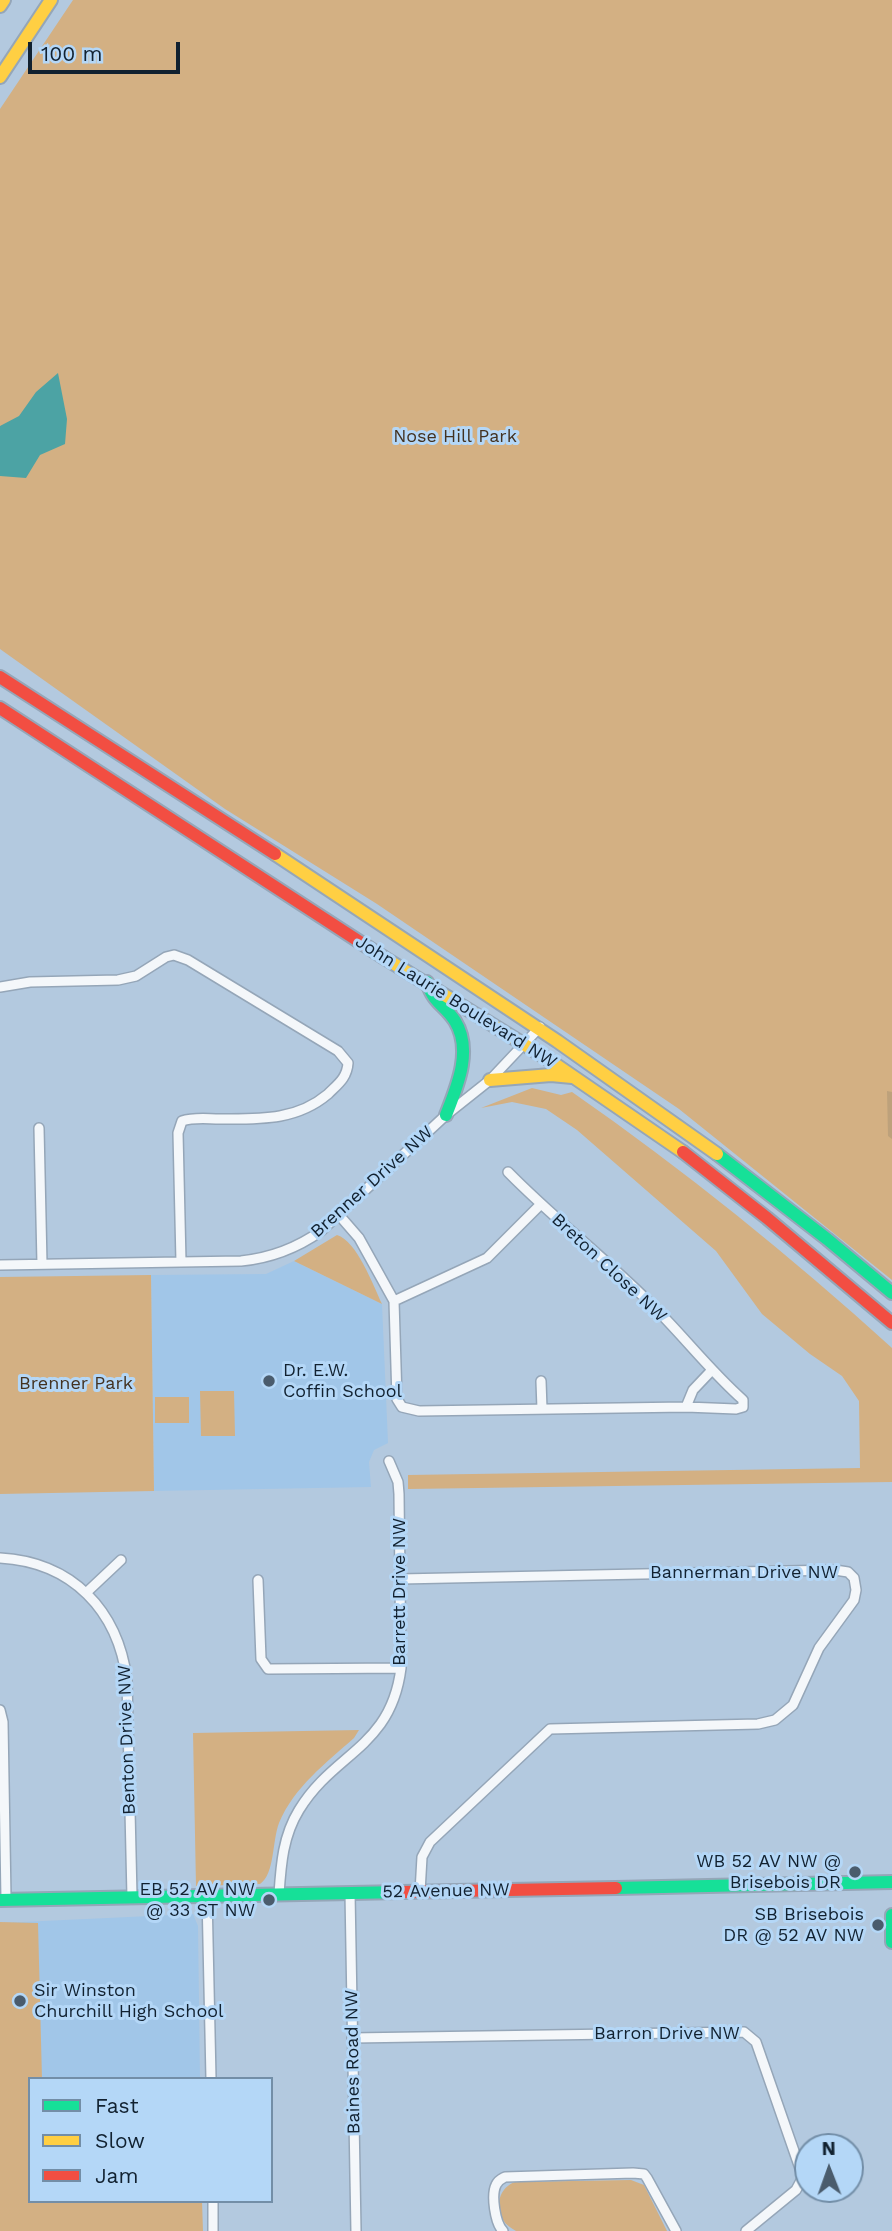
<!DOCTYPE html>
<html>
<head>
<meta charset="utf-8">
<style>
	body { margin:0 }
	#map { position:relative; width:892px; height:2231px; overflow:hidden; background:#b3c9df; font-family:"Work Sans",sans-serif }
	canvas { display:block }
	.legend { position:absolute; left:28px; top:2077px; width:245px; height:126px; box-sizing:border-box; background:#b4d7f7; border:2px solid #738ea7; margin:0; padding:9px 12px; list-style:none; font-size:21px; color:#112130 }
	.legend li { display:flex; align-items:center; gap:14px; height:35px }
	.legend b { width:35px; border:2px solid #738ea7 }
	.north { position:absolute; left:794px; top:2133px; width:70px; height:70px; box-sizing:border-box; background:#b4d7f7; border:2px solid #738ea7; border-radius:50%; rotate:359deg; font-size:19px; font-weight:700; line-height:28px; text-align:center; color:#112130 }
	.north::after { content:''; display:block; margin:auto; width:24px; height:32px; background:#4a5c6d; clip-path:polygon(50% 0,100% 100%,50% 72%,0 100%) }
	.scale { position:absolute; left:28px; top:42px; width:152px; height:32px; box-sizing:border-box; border:4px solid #112130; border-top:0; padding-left:9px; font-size:21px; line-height:24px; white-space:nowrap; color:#112130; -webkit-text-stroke:5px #b4d7f7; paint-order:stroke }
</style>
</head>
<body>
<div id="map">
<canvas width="892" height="2231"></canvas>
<ul class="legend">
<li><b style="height:9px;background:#16e098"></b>Fast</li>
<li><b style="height:9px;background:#ffcf43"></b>Slow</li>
<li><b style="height:9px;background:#f24e42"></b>Jam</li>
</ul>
<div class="north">N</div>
<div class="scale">100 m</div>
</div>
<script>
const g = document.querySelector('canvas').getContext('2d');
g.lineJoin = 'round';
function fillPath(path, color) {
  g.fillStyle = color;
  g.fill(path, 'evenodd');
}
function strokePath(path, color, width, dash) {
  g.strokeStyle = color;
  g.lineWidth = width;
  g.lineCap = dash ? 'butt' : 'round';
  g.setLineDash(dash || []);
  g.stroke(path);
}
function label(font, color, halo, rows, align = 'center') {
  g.font = font + ' "Work Sans",sans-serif';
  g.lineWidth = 6;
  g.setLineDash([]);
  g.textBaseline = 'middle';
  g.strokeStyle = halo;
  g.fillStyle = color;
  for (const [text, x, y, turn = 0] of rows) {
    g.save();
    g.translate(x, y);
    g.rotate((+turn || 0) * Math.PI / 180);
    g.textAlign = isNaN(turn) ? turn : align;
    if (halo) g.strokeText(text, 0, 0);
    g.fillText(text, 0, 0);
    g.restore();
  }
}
fillPath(new Path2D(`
	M 294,1261 L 382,1304 L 388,1443 L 374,1450 L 369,1462 L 371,1487 L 154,1491 L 151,1275 L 266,1274 Z
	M 193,1914 L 198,1926 L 200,2079 L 30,2079 L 30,2201 L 46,2201 L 46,2231 L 0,2231 L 0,1923 Z`), '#a1c6e8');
fillPath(new Path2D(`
	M 73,0 L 892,0 L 892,1280 L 679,1109 L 377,904 L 225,809 L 0,649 L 0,109 Z
	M 532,1088 L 561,1095 L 572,1092 C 684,1170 791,1256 892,1348 L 892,1482 L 408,1489 L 408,1475 L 860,1468 L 859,1401 L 842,1376 L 810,1354 L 762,1314 L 716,1251 L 577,1130 L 546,1109 L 512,1102 L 481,1108 Z
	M 337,1235 C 357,1241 373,1285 382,1304 L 294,1261 Z
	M 151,1275 L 154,1491 L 0,1494 L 0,1277 Z
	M 200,1391 L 234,1391 L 235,1436 L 201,1436 Z
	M 155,1397 L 189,1397 L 189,1423 L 155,1423 Z
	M 359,1730 L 354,1738 C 326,1763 294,1787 279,1823 C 272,1841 275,1874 260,1884 L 196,1886 L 193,1733 Z
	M 0,1922 L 38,1923 L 42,2079 L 30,2079 L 30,2201 L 202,2201 L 203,2231 L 0,2231 Z
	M 631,2180 L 644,2185 L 667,2231 L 516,2231 C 511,2228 506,2225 503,2220 C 494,2206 500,2187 515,2182 Z`), '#d3b083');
fillPath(new Path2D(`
	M 887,1091 L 892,1092 L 892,1139 L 888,1136 Z`), '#bda17b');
fillPath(new Path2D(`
	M 58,373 L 67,419 L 65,444 L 40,455 L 26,478 L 0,476 L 0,426 L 19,416 L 36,392 Z`), '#4ca3a4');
const street = new Path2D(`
	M 0,987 L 30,982 L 118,980 L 136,976 L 166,957 L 174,955 L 188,960 L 338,1051 L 348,1063 C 347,1078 338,1084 328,1094 C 296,1121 259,1119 220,1119 C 207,1119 194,1117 182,1121 L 178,1133 L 181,1262
	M 39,1128 L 42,1264
	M 339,1215 L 359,1238 L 394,1301 L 397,1399 L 402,1407 L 419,1411 L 686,1407 L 736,1409 L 743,1407 L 743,1400 C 709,1370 682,1334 650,1303 C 604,1257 553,1218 508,1172
	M 0,1265 L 241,1261 C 271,1258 297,1248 321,1231 L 446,1115 L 490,1080 L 540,1027
	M 394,1301 L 487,1258 L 540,1205
	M 541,1381 L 542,1409
	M 686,1407 L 693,1390 L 712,1370
	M 0,1558 C 72,1562 118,1610 127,1680 L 132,1897
	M 400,1579 L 835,1570 L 848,1572 L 854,1578 L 856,1590 L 854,1600 L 819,1648 L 793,1705 L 775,1720 L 758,1724 L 550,1729 L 430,1842 L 422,1857 L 420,1892
	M 258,1580 L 261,1659 L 268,1669 L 401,1668
	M 87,1592 L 121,1560
	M 0,1710 L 3,1722 L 6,1899
	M 350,1893 L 356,2231
	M 279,1894 C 281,1864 283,1836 299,1810 C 334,1752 391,1748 401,1668 L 399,1494 L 398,1482 L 389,1461
	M 207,1895 L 211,2079
	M 352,2038 L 744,2032 L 756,2042 L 803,2177 L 796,2190 L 746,2231
	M 213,2201 L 213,2231
	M 503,2231 C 495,2223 491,2195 496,2185 C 498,2180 501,2179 505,2177 L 633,2173 L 644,2174 L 647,2178 L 676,2231`);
const fast = new Path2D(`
	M 427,982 C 434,1004 444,1004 455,1021 C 473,1050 457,1087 446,1115
	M 717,1154 L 827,1239 L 892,1293
	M 616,1888 L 892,1882
	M 0,1900 L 402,1892
	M 892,1915 L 892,1942`);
const slow = new Path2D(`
	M 0,6 L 4,0
	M 0,77 L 51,0
	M 275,854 L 557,1041 L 717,1154
	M 383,957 L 546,1058 L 683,1152
	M 490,1080 L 551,1075 L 572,1077`);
const jam = new Path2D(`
	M 0,677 L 275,854
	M 0,708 L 383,957
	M 683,1152 L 767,1218 L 892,1323
	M 402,1892 L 616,1888`);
strokePath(street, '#95a6b8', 12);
strokePath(fast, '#95a6b8', 16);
strokePath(slow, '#95a6b8', 16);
strokePath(jam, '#95a6b8', 16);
strokePath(street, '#f4f7fa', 9);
strokePath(fast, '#16e098', 12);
strokePath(slow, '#ffcf43', 12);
strokePath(jam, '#f24e42', 12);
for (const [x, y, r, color] of [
	[269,1381,7,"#4a5c6d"],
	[855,1872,7,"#4a5c6d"],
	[269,1900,7,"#4a5c6d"],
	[878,1925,7,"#4a5c6d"],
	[20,2001,7,"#4a5c6d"]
]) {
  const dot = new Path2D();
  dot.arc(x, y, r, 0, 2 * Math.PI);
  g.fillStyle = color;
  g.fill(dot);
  strokePath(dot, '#b4d7f7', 2.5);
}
label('18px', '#433220', '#b4d7f7', [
	["Nose Hill Park",455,437],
	["Brenner Park",76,1384]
]);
label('18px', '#112130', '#b4d7f7', [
	["John Laurie Boulevard NW",456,1002,32],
	["Brenner Drive NW",372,1182,-42],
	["Breton Close NW",609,1268,43],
	["Bannerman Drive NW",744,1573],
	["Barrett Drive NW",400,1592,-90],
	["Benton Drive NW",127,1740,-92],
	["52 Avenue NW",446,1891,-1],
	["Barron Drive NW",667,2034],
	["Baines Road NW",353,2062,-91]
]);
label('18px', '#112130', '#b4d7f7', [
	["Dr. E.W.",283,1371,"left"],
	["Coffin School",283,1392,"left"],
	["WB 52 AV NW @",841,1862],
	["Brisebois DR",841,1883],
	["EB 52 AV NW",255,1890],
	["@ 33 ST NW",255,1911],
	["SB Brisebois",864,1915],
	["DR @ 52 AV NW",864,1936],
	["Sir Winston",34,1991,"left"],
	["Churchill High School",34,2012,"left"]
], 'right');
</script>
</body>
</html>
